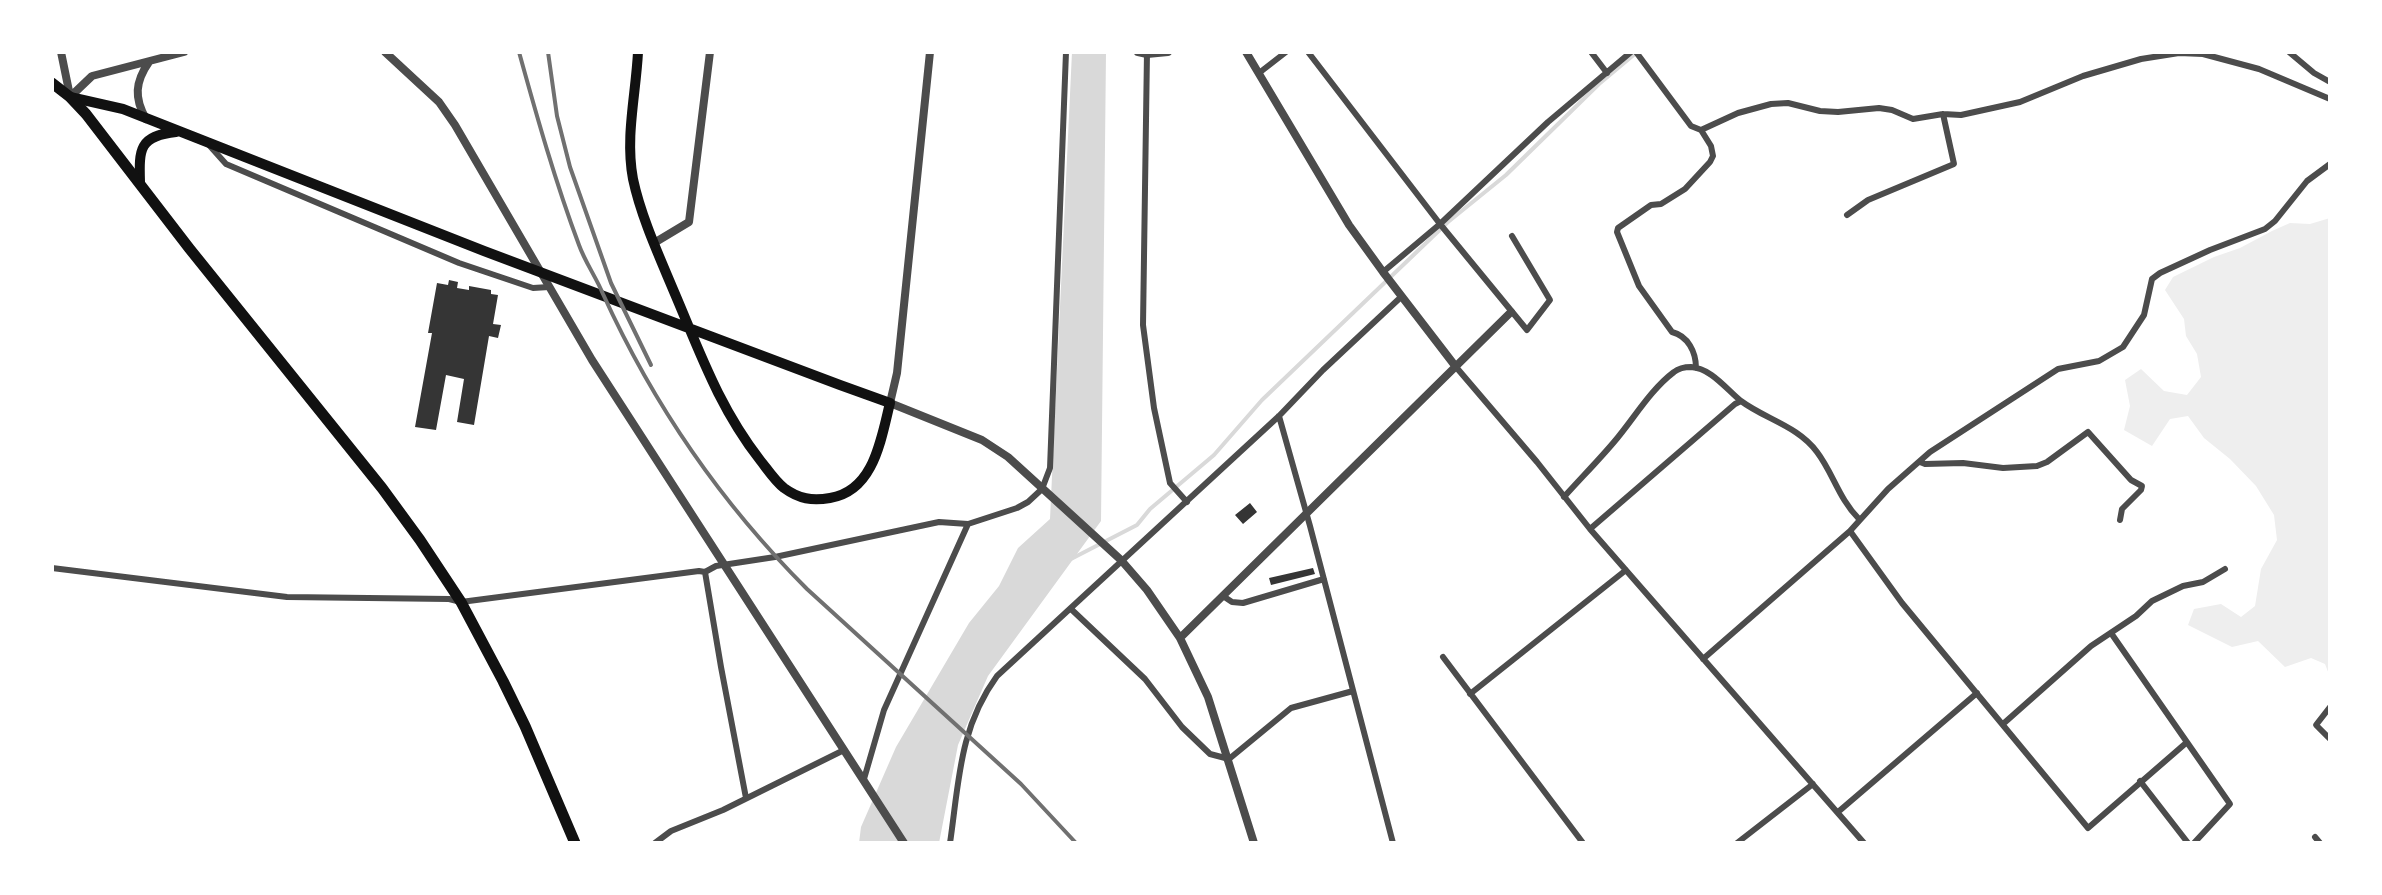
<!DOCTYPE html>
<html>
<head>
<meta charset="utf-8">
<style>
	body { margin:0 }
	#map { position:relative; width:2382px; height:895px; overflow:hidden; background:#fff; font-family:"Alegreya Sans",sans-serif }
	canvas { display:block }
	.frame { position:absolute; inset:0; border:54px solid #fff; pointer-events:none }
</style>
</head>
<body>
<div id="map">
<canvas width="2382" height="895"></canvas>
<div class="frame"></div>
</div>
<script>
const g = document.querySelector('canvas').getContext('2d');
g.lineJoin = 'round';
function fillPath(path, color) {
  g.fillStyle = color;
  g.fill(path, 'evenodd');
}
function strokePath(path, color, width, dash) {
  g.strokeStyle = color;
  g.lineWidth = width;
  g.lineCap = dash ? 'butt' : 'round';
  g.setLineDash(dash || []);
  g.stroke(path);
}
fillPath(new Path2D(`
	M 2330,218 L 2330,677 L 2325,664 L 2311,658 L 2285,667 L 2258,641 L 2232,647 L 2188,625 L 2194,609 L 2221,604 L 2241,617 L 2255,606 L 2261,569 L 2277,540 L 2274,515 L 2256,486 L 2230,459 L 2204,438 L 2188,416 L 2170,419 L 2152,446 L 2124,430 L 2130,406 L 2125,380 L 2141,369 L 2164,391 L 2187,395 L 2201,377 L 2197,354 L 2186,336 L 2184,319 L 2165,290 L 2173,277 L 2214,257 L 2240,248 L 2272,231 L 2290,223 L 2310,224 Z`), '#eee');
fillPath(new Path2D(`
	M 1072,52 L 1106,52 L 1101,521 L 988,676 L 958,745 L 939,843 L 859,843 L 861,827 L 896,747 L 969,623 L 999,586 L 1018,548 L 1050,519 Z`), '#d9d9d9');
strokePath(new Path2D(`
	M 1069,560 L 1137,525 L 1150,509 L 1214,455 L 1262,400 L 1448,222 L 1506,175 L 1599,84 L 1636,53`), '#d9d9d9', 4);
fillPath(new Path2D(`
	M 449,280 L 458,282 L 457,288 L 469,290 L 469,286 L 491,290 L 491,294 L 498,295 L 493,324 L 501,325 L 498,338 L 489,336 L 474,425 L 457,422 L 464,379 L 446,375 L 436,430 L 415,427 L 432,333 L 428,333 L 437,283 L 448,285 Z
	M 1250,503 L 1257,512 L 1243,524 L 1235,515 Z
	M 1313,568 L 1315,574 L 1271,585 L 1269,578 Z`), '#353535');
strokePath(new Path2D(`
	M 1147,52 L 1143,325 L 1154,408 L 1170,483 L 1187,502
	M 1308,52 L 1440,224 L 1527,330 L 1550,300 L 1512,236
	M 1591,52 L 1607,73
	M 1636,52 L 1691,126 L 1701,130 L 1738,113 L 1771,104 L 1788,103 L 1820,111 L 1838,112 L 1879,108 L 1892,110 L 1913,119 L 1943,114 L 1961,115 L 2020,102 L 2083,76 L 2141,59 L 2179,53 L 2203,54 L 2259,69 L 2330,99
	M 2289,52 L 2314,73 L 2330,82
	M 1259,73 L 1286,52
	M 209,145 L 226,164 L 459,263 L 533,288 L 549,287
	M 1847,215 L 1868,200 L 1954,164 L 1943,114
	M 1383,272 L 1440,224 L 1548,122 L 1631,52
	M 1456,367 L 1537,462 L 1590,529 L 1864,843
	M 1696,368 C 1696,352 1688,336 1672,332 L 1639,286 L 1617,232 L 1618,228 L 1651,205 L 1661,204 L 1685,189 L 1710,162 L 1713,156 L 1711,146 L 1701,130
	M 1279,416 L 1310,526 L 1393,843
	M 1920,462 L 1925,464 L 1963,463 L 2003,468 L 2037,466 L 2047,462 L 2088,432 L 2131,480 L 2142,486 L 2141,490 L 2122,509 L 2120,520
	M 1564,497 C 1580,479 1598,461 1614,442 C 1633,420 1650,390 1674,372 C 1679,368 1685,367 1691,367 C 1711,368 1727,390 1741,401 C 1765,419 1798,426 1817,452 C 1833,473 1839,499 1859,519
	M 1590,529 L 1735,404 L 1741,401
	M 1850,531 L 1902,603 L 2088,828 L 2186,743
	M 52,568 L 287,597 L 449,599 L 461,602 L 699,571 L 705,572 L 716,566 L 775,557 L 939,522 L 968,524 L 1017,508 L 1028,502 L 1042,489 L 1050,468 L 1066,52
	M 705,572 L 721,667 L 746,798
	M 1223,596 L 1232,602 L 1243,603 L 1324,579
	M 1071,609 L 1145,679 L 1182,727 L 1210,754 L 1229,759 L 1291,708 L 1353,691
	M 2111,633 L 2230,804 L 2194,843
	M 1443,657 L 1583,843
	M 1703,659 L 1850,531 L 1888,489 L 1930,452 L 2058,369 L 2099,361 L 2123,347 L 2144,315 L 2152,279 L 2160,273 L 2210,250 L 2265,229 L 2275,221 L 2307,181 L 2330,164
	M 1470,694 L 1626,570
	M 2330,707 L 2316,725 L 2330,739
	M 2003,724 L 2091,646 L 2136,616 L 2152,601 L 2183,586 L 2203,582 L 2225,569
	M 864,779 L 884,710 L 968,524
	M 2140,781 L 2188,843
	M 1838,812 L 1977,693
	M 2315,837 L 2320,843
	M 655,843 L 671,831 L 723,810 L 844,750
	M 950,843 C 959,782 959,728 997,676 L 1279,416 L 1323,370 L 1401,297
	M 1737,843 L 1813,784`), '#4c4c4c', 6);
strokePath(new Path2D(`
	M 61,52 L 70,96
	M 385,52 L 439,102 L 455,125 L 592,360 L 904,843
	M 930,52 L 897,373 L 890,403 L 982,440 L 1008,457 L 1121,560 L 1147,590 L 1180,638 L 1208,697 L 1254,843
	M 1138,52 L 1147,54 L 1168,52
	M 1246,52 L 1349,225 L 1383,272 L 1456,367
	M 70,97 L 92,76 L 184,52
	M 146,119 C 134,98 135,82 149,62
	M 654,243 L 689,222 L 710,52
	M 1180,638 L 1511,312`), '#4c4c4c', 8);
strokePath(new Path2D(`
	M 70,97 L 123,109 L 484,251 L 840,385 L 890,403 C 881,439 874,491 830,498 C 812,501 799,499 784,488 C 775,481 768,470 760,460 C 719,407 701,355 675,294 C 660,258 641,217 633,179 C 625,137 636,94 638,52
	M 140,182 C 139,149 139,136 176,132`), '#111', 10);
strokePath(new Path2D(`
	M 52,83 L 70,97 L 86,114 L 189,248 L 382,488 L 420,540 L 461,602 L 503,681 L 525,726 L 575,843`), '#111', 11);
strokePath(new Path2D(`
	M 519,52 C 537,117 555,181 579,245 C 585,262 596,277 603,294 C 653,404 721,503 807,589 L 1021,784 L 1076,843
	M 548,52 L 557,116 L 570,167 L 611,283 L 651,365`), '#707070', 4);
</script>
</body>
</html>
